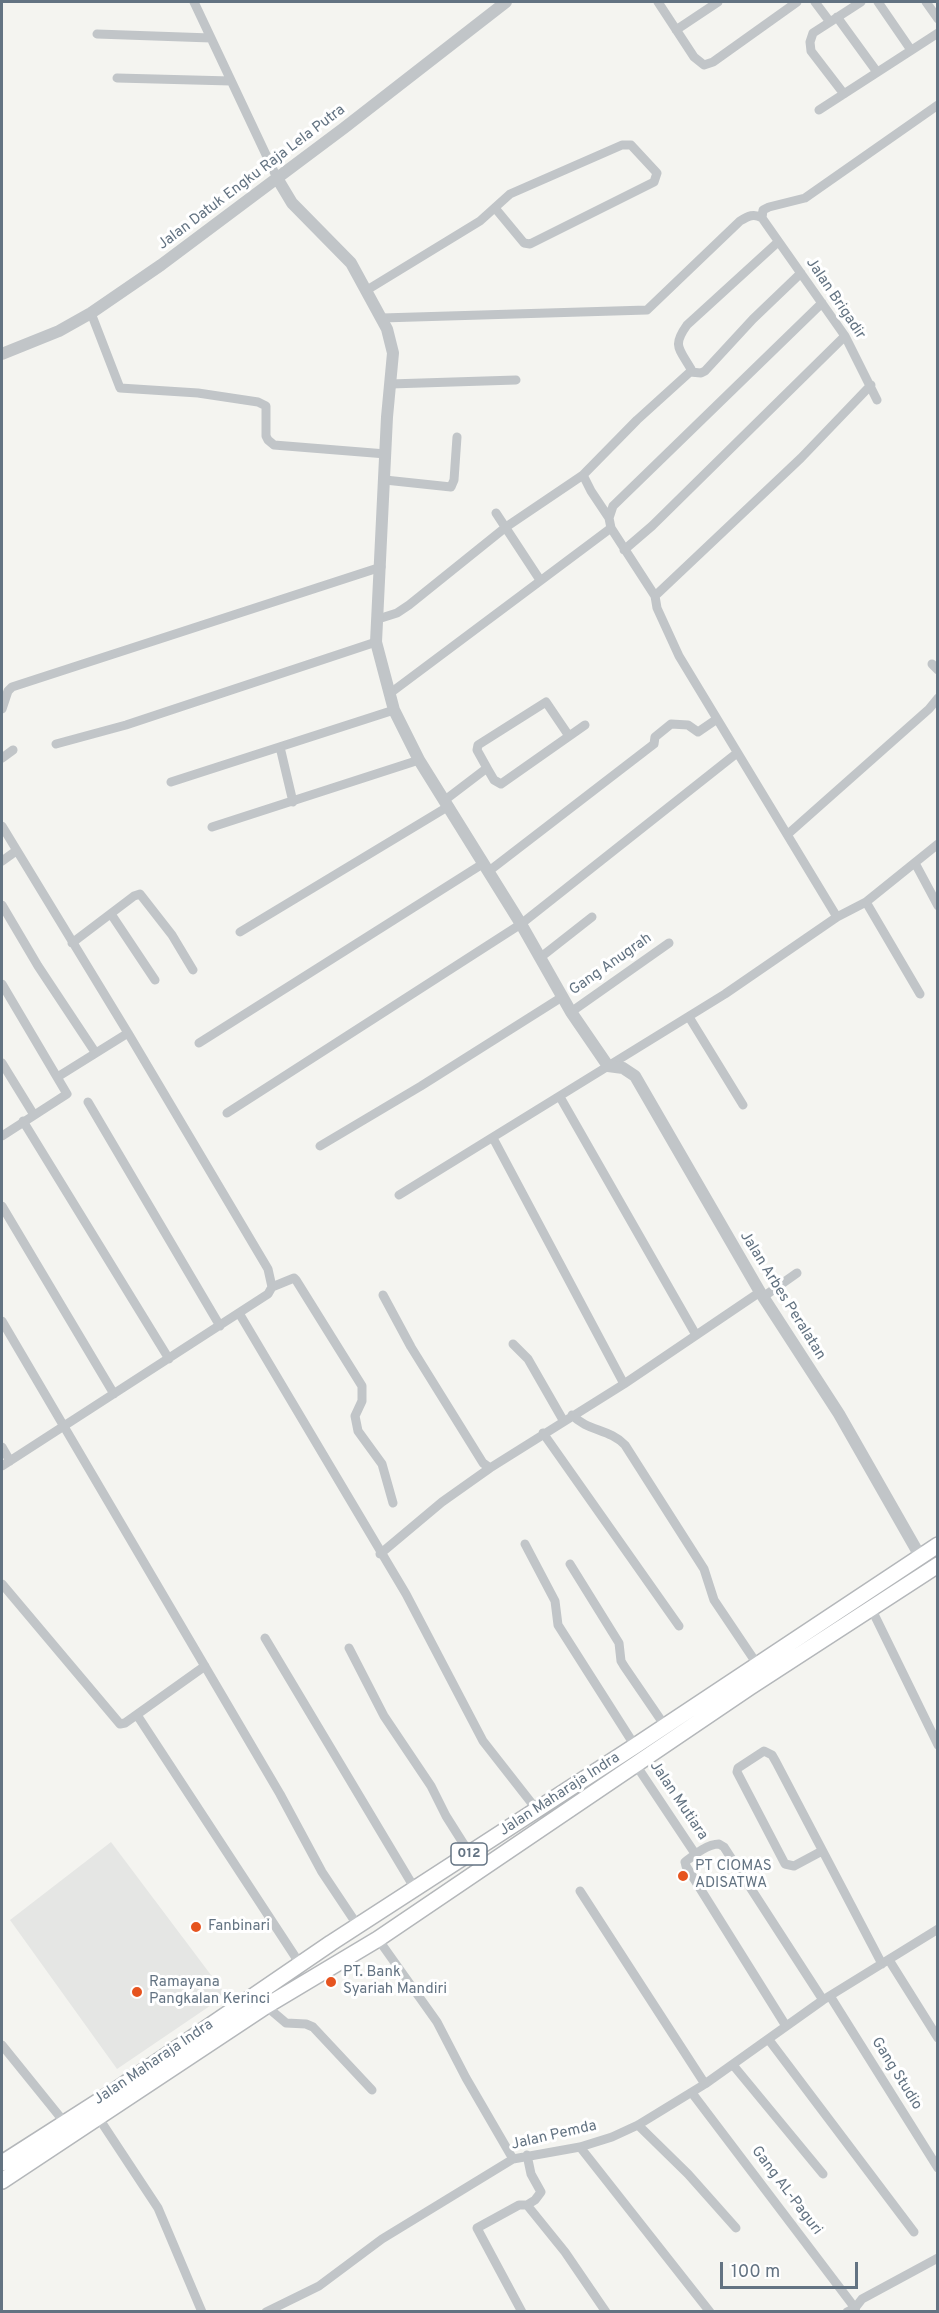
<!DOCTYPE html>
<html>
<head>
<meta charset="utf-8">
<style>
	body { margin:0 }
	#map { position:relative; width:939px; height:2313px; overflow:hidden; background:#f4f4f0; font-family:Overpass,sans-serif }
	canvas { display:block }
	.frame { position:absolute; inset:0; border:3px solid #637382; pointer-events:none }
	.scale { position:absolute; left:720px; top:2262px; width:138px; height:27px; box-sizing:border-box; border:3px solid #637382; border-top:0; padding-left:8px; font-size:18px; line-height:21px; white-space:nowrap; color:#637382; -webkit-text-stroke:4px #fff; paint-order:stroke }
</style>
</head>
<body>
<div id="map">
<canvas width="939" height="2313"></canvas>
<div class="frame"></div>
<div class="scale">100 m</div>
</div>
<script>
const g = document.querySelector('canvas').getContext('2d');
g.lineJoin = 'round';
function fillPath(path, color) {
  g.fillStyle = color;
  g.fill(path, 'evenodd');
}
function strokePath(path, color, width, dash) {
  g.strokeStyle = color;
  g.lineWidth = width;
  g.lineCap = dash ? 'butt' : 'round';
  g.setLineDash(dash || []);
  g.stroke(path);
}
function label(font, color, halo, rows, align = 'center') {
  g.font = font + ' Overpass,sans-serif';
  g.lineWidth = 6;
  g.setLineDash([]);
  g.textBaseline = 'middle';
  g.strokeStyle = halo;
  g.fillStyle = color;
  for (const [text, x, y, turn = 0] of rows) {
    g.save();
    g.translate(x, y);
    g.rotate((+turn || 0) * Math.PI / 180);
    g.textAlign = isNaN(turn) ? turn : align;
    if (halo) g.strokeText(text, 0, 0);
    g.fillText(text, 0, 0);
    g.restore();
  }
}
fillPath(new Path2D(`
	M 111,1842 L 226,1995 L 117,2069 L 10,1920 Z`), '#e5e6e4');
const trunk = new Path2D(`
	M 2,2163 L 116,2090 L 331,1943 L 635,1746 L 938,1545
	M 2,2181 L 266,2006 L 378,1939 L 750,1687 L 938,1565`);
strokePath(trunk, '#b4b7ba', 18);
strokePath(new Path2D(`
	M 194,2 L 277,178
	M 658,2 L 694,57 L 704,65 L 713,62 L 797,2
	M 815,2 L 830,22
	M 878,2 L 911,50
	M 926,2 L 938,19
	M 837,17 L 877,72
	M 676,30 L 718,2
	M 97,34 L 211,38
	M 117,78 L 231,81
	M 844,94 L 811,51 L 810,42 L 813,33 L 861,2
	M 819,110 L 938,33
	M 762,218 L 845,336 L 877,400
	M 367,290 L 480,221 L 510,194 L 622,145 L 631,145 L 657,173 L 654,182 L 530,244 L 524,243 L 495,208
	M 91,313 L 120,388 L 198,393 L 258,402 L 266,406 L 266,436 L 268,440 L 274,445 L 386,454
	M 382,318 L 647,310 L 740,221 C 748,216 754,213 762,218 L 763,210 L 769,207 L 805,198 L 938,105
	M 690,372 L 691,369 C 679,348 672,346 687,325 L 778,242
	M 390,384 L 516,380
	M 385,480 L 451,487 L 454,480 L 457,437
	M 496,513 L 540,580
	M 609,518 L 591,491 L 583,475 L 637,420 L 690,372 L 701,373 L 705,371 L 753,319 L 801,273
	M 624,550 L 652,526 L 845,336
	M 655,596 L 611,528 L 609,518 L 613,506 L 822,303
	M 378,619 L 397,613 L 409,605 L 506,527 L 583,475
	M 932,664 L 938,670
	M 389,694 L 611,528
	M 2,709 L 8,691 L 12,687 L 381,567
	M 56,744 L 126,725 L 376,642
	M 280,747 L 293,802
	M 2,758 L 13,750
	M 487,768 L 494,780 L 501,784 L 585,725
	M 171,782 L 394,710
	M 445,800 L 487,768 L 477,750 L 478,745 L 546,702 L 569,736
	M 2,826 L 128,1033 L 59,1076
	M 212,827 L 419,760
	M 788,834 L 929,709 L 938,698
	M 2,861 L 16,851
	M 915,863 L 938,906
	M 489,871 L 654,744 L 655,737 L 671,724 L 688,725 L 698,732 L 717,719
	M 866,902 L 920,994
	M 2,905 L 38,966 L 95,1052
	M 111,914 L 155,980
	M 837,917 L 679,656 L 657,608 L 655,596 L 801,458 L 871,385
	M 240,932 L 449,806
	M 72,943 L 134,896 L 140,894 L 172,935 L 193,970
	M 541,957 L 592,917
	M 2,984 L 67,1094 L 2,1136
	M 571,1012 L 669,943
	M 689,1017 L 743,1105
	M 199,1043 L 484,863
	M 2,1063 L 34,1115
	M 560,1097 L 696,1335
	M 88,1102 L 220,1326
	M 227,1113 L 521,924 L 737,753
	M 23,1121 L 169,1359
	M 493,1138 L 624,1384
	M 320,1146 L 421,1086 L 562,997
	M 399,1195 L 725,994 L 837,917 L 866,902 L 938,844
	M 2,1206 L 114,1394
	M 272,1287 L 294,1278 L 296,1280 L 362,1386 L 362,1401 L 355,1416 L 358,1431 L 382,1464 L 393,1503
	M 383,1295 L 411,1347 L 483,1463 L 490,1468 L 624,1384 L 760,1292
	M 763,1297 L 797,1273
	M 239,1313 L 406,1594 L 483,1741 L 537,1810
	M 2,1321 L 280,1794 L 322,1872 L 358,1926
	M 513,1344 L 528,1359 L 563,1420
	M 572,1415 C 587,1431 610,1429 625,1445 L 704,1569 L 714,1600 L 757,1664
	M 543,1433 L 679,1626
	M 2,1447 L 10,1461
	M 2,1466 L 268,1294 L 272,1287 L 268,1269 L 128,1033
	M 525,1544 L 555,1601 L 558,1625 L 635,1746
	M 380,1554 L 442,1502 L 490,1468
	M 570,1564 L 619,1643 L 621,1661 L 624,1666 L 665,1726
	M 2,1584 L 120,1724 L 125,1723 L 205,1666
	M 871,1608 L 938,1745
	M 265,1638 L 415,1889
	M 349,1648 L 384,1716 L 431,1786 L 446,1816 L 470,1854
	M 137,1715 L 300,1964
	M 636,1765 L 696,1855
	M 822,1851 L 794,1866 L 785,1864 L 737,1772 L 738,1768 L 764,1751 L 772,1755 L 776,1762 L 882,1964
	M 580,1891 L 705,2084
	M 378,1939 L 437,2022 L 466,2078 L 513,2159
	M 889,1960 L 938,2038
	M 830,1996 L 938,2168
	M 266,2006 L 286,2023 L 306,2024 L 313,2027 L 372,2090
	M 786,2026 L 686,1866 L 685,1862 C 694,1855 707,1844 719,1844 L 724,1847 L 823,2000
	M 769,2040 L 914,2232
	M 2,2045 L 65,2123
	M 733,2065 L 823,2174
	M 692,2093 L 855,2308 L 847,2312
	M 98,2117 L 158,2208 L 202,2312
	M 638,2125 L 688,2174 L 736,2228
	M 580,2147 L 710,2312
	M 527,2155 L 531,2174 L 541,2192 L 535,2200 L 527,2205
	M 266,2312 L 319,2286 L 382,2239 L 513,2159 L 580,2147 L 612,2137 L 638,2125 L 705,2084 L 823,2000 L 938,1929
	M 522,2312 L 477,2228 L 519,2205 L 527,2205 L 565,2252 L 606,2312
	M 856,2312 L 855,2308 L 862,2299 L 938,2258`), '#c1c5c8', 9);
strokePath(new Path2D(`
	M 277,178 L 292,203 L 351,263 L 387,329 L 393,353 L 387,417 L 376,642 L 394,710 L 419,760 L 521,924 L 571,1012 L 608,1066 L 623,1068 L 635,1076 L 760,1292 L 839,1414 L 920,1556
	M 2,354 L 59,331 L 91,313 L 161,265 L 344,128 L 506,2`), '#c1c5c8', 12);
strokePath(trunk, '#fff', 15);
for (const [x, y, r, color] of [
	[683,1876,6,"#e6541f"],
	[196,1927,6,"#e6541f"],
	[331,1982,6,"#e6541f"],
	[137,1992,6,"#e6541f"]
]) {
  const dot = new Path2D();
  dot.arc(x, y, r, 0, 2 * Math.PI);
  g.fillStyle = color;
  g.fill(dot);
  strokePath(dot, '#fff', 2);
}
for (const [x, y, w] of [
	[469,1854,36]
]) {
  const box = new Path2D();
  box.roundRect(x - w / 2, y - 11, w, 22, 4.5);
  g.fillStyle = '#fff';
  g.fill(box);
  strokePath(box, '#637382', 1.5);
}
label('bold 14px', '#637382', null, [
	["012",469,1854]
]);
label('15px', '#637382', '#fff', [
	["Jalan Datuk Engku Raja Lela Putra",252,178,-37],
	["Jalan Brigadir",835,299,56],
	["Gang Anugrah",611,965,-35],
	["Jalan Arbes Peralatan",782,1296,58],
	["Jalan Maharaja Indra",560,1795,-33],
	["Jalan Mutiara",678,1801,56],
	["Jalan Maharaja Indra",154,2063,-34],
	["Gang Studio",896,2074,58],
	["Jalan Pemda",554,2136,-13],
	["Gang AL-Paguri",786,2191,53]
]);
label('15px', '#637382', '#fff', [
	["PT CIOMAS",695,1867],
	["ADISATWA",695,1884],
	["Fanbinari",208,1927],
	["PT. Bank",343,1973],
	["Syariah Mandiri",343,1990],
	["Ramayana",149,1983],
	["Pangkalan Kerinci",149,2000]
], 'left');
</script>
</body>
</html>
